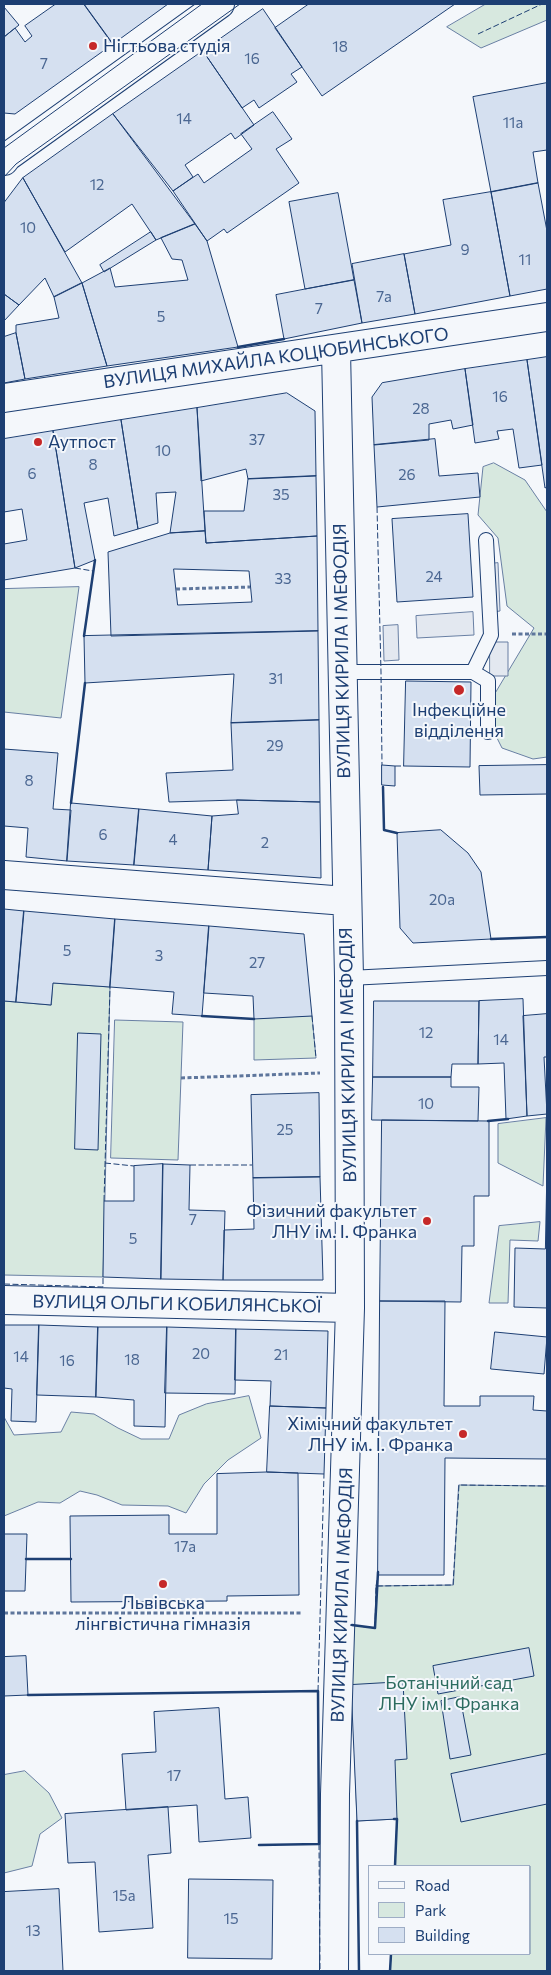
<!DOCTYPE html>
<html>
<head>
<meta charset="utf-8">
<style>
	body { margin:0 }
	#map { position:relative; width:551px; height:1975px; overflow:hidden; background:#f4f7fb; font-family:Commissioner,sans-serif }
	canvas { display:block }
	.frame { position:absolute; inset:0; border:5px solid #1d3f73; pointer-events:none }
	.legend { position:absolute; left:368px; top:1865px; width:162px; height:90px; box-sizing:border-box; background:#f4f7fb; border:1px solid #9eadc5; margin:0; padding:6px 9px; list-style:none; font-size:15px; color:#1d3f73 }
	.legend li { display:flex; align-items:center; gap:10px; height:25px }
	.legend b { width:25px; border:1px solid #9eadc5 }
</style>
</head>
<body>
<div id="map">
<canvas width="551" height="1975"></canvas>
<div class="frame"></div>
<ul class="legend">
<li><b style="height:6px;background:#f4f7fb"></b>Road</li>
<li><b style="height:14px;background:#d7e8df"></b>Park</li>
<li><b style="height:14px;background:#d5e0f0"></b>Building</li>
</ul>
</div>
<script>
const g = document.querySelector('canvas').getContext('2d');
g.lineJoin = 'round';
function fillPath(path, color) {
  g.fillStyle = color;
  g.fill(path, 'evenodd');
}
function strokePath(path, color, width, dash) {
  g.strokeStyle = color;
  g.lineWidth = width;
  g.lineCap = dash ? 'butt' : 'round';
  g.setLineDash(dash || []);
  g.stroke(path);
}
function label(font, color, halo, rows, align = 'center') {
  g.font = font + ' Commissioner,sans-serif';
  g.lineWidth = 4;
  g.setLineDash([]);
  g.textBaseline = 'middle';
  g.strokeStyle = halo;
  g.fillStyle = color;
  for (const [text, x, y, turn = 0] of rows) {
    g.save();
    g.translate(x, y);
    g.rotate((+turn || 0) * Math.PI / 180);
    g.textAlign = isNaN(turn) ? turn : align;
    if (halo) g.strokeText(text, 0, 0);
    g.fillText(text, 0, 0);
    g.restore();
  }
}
const green = new Path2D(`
	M 486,4 L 547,4 L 547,20 L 481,48 L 447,27 Z
	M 494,463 L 525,480 L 547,512 L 547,757 L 533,759 L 502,748 L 493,730 L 494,695 L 534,628 L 507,606 L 498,538 L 478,515 L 483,467 Z
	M 79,587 L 61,718 L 4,712 L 4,589 Z
	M 53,983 L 110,987 L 103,1277 L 4,1275 L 4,1001 L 51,1005 Z
	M 312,1016 L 316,1058 L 254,1060 L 254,1019 Z
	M 115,1020 L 183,1022 L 178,1160 L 111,1158 Z
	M 546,1118 L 543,1186 L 498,1163 L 498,1124 Z
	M 540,1222 L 538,1241 L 510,1240 L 508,1303 L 489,1303 L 499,1226 Z
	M 249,1396 L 261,1438 L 228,1460 L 204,1484 L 186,1513 L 168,1506 L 122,1505 L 97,1495 L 80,1491 L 60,1503 L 38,1502 L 4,1516 L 4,1417 L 14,1435 L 61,1432 L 71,1412 L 94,1414 L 118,1428 L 141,1439 L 169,1439 L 179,1415 L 206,1404 Z
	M 459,1485 L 547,1486 L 547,1971 L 390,1971 L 391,1954 L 530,1954 L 530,1866 L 395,1866 L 397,1819 L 357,1821 L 350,1625 L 375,1628 L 376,1586 L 453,1585 Z
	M 25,1771 L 49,1793 L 62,1818 L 40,1834 L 32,1866 L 4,1873 L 4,1775 Z`);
fillPath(green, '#d7e8df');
strokePath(green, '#687fa3', 1);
const parking = new Path2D(`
	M 498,563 L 500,611 L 492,612 L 490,564 Z
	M 473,612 L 474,635 L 417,638 L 416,616 Z
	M 398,625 L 399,660 L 384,661 L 383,626 Z
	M 490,642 L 508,642 L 508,676 L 490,676 Z`);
fillPath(parking, '#e3e8f0');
strokePath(parking, '#687fa3', 1);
const building = new Path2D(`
	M 56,4 L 84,4 L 113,44 L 15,114 L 4,113 L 4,37 L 15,28 L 25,42 L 32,36 L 25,26 Z
	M 84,4 L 168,4 L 113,44 Z
	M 309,4 L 455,4 L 322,96 L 275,28 Z
	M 4,7 L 19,25 L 4,37 Z
	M 263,9 L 302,67 L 291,74 L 297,82 L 259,108 L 254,100 L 242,108 L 203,51 Z
	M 203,51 L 254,125 L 235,139 L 231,133 L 185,165 L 193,177 L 173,191 L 113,114 Z
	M 547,83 L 547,150 L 533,152 L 538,183 L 491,192 L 473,97 Z
	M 273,112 L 292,139 L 276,149 L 299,183 L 227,233 L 224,229 L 207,241 L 173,191 L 198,174 L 204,183 L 252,149 L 241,134 Z
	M 113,114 L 195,224 L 156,240 L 132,204 L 65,252 L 23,178 Z
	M 23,178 L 82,283 L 54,297 L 45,278 L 19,305 L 4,294 L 4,203 Z
	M 538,183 L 547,231 L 547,289 L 510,296 L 491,192 Z
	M 491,192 L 510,296 L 415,314 L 404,254 L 451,245 L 443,200 Z
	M 338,193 L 354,280 L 305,289 L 289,202 Z
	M 195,224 L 207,241 L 238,347 L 107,366 L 82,283 L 110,268 L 115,287 L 188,280 L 182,260 L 172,259 L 161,238 Z
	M 151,232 L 156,240 L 104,272 L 100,265 Z
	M 404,254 L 415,314 L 362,323 L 352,264 Z
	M 354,280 L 362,323 L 284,339 L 276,295 Z
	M 82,283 L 107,366 L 25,379 L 16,333 L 16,325 L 59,318 L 54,297 Z
	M 4,294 L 19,305 L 4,321 Z
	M 16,333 L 25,379 L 4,383 L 4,337 Z
	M 547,357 L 547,487 L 545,488 L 527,360 Z
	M 527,360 L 542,465 L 519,468 L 513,429 L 497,431 L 499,439 L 475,443 L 465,369 Z
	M 465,369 L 473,425 L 453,429 L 451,420 L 429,424 L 429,440 L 374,445 L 372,397 L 382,383 Z
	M 287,393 L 315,411 L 316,476 L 248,479 L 246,469 L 201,481 L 197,408 Z
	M 197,408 L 205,531 L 170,533 L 176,492 L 156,493 L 158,523 L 138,529 L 121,420 Z
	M 121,420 L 138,529 L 114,536 L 108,498 L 84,503 L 95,560 L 75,568 L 53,431 Z
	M 53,431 L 75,568 L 4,580 L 4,544 L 27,540 L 22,509 L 4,512 L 4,439 Z
	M 435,439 L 439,476 L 478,473 L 480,497 L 377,507 L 374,445 Z
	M 316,476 L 317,536 L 206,543 L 204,511 L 244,511 L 248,479 Z
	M 468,514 L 473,597 L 397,602 L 392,519 Z
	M 205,531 L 206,543 L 317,536 L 318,631 L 111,636 L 108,552 L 170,533 ZM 174,569 L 249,571 L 252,602 L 178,605 Z
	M 318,631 L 319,720 L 231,723 L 234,674 L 85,683 L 84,636 Z
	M 406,681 L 471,682 L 470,767 L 404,766 Z
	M 319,720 L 320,802 L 237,800 L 169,802 L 166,773 L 233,770 L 231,723 Z
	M 4,749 L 58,753 L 53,809 L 71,810 L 67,861 L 26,857 L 28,828 L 4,826 Z
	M 382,765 L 395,766 L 395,786 L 382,785 Z
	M 547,765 L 547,794 L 480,795 L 479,766 Z
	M 237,800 L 320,802 L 321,878 L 208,870 L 212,816 L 238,814 Z
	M 71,803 L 139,809 L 134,865 L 67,861 Z
	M 139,809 L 212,816 L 208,870 L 134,865 Z
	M 441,830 L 468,853 L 481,872 L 491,939 L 413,943 L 400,928 L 397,833 Z
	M 4,909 L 24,911 L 16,1002 L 4,1001 Z
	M 24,911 L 115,919 L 110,987 L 53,983 L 51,1005 L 16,1002 Z
	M 115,919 L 209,926 L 202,1016 L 172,1014 L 174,992 L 110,987 Z
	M 209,926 L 304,934 L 312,1016 L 254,1019 L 253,996 L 204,993 Z
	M 523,999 L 527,1116 L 506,1119 L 504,1063 L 478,1064 L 479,1001 Z
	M 374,1001 L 479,1001 L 478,1064 L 452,1064 L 451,1077 L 373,1077 Z
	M 547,1014 L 547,1057 L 544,1057 L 547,1114 L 527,1116 L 523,1016 Z
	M 78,1033 L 101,1034 L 98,1150 L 75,1149 Z
	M 373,1077 L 451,1077 L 451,1087 L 479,1087 L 478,1121 L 372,1120 Z
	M 319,1093 L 320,1177 L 253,1178 L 251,1095 Z
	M 382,1120 L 489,1121 L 489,1196 L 474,1196 L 474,1246 L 462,1246 L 461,1302 L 380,1301 Z
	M 163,1164 L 161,1279 L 103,1277 L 104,1201 L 134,1201 L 134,1166 Z
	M 163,1164 L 190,1165 L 189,1210 L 225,1211 L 223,1280 L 161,1279 Z
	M 547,1166 L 547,1308 L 514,1307 L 515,1248 L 545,1249 Z
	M 320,1177 L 323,1280 L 223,1280 L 224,1230 L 254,1229 L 253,1178 Z
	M 380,1301 L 445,1301 L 444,1406 L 480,1406 L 480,1396 L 534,1396 L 533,1410 L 547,1411 L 547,1459 L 445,1458 L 444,1575 L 378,1575 Z
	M 4,1325 L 39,1325 L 36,1422 L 11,1421 L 12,1389 L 4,1388 Z
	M 39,1325 L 98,1327 L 96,1397 L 37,1395 Z
	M 98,1327 L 167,1327 L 165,1427 L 134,1426 L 134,1400 L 96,1397 Z
	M 167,1327 L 236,1329 L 235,1394 L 165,1393 Z
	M 236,1329 L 328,1331 L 326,1408 L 270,1406 L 271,1381 L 235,1380 Z
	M 495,1332 L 547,1337 L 544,1374 L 491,1369 Z
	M 270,1406 L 326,1408 L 324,1474 L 267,1472 Z
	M 267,1472 L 298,1473 L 299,1595 L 227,1596 L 227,1601 L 71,1602 L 70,1516 L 169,1515 L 169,1534 L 217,1534 L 217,1474 Z
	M 4,1534 L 27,1534 L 25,1591 L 4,1591 Z
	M 529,1648 L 534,1676 L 438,1694 L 433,1666 Z
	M 26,1656 L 28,1695 L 4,1696 L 4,1657 Z
	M 403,1682 L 407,1759 L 395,1760 L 397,1819 L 357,1821 L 351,1685 Z
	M 460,1697 L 471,1755 L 450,1759 L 441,1701 Z
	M 219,1708 L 225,1799 L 248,1797 L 251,1838 L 199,1842 L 197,1805 L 126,1810 L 122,1754 L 156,1752 L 154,1712 Z
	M 547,1754 L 547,1804 L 461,1822 L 451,1774 Z
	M 168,1807 L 171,1853 L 148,1855 L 153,1928 L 99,1932 L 95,1862 L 68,1863 L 65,1814 Z
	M 189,1879 L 273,1880 L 272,1959 L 188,1958 Z
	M 59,1889 L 63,1971 L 4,1971 L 4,1892 Z`);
fillPath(building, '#d5e0f0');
strokePath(building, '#1d3f73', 1);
const service = new Path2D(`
	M 342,672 L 473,672 L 491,635 L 486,540
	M 473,672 L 488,681 L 488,732
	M 349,978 L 547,968`);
const minor = new Path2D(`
	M 4,398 L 547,317
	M 4,875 L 346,901
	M 4,1300 L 350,1308
	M 334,1971 L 335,1794 L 350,1308 L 349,978 L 336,350`);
const secondary = new Path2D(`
	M 4,161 L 7,157 L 220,4`);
strokePath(service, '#1d3f73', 16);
strokePath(minor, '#1d3f73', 30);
strokePath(secondary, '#1d3f73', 30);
strokePath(new Path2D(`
	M 176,589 L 250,587
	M 512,634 L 547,634
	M 181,1078 L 320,1073
	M 4,1613 L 301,1613`), '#5e769c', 3, [4, 2.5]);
strokePath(service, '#f4f7fb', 14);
strokePath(minor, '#f4f7fb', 28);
strokePath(secondary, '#f4f7fb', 28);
strokePath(new Path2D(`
	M 4,148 L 202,4
	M 4,177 L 16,164 L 240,4`), '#1d3f73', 1);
strokePath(new Path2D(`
	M 478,34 L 542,4
	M 377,507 L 381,672 L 382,765
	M 75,568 L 93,571
	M 395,766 L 404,766
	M 312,1016 L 316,1058
	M 105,1163 L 134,1166
	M 190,1165 L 252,1165
	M 104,1201 L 110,987
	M 4,1284 L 103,1287 L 103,1277
	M 376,1586 L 378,1575
	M 350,1625 L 375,1628 L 376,1586 L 453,1585 L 459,1485 L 547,1486
	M 318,1691 L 324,1474
	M 319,1844 L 320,1971
	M 395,1866 L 397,1819
	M 390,1971 L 391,1954`), '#1d3f73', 1, [6, 2.5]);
strokePath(new Path2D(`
	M 238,347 L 284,339
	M 84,636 L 95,560
	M 383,787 L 384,830 L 397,833
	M 71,803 L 85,683
	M 491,939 L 547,937
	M 202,1016 L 254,1019
	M 488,1121 L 508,1119
	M 26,1559 L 71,1559
	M 352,1625 L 375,1628 L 378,1572
	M 28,1695 L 318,1691 L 319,1844 L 259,1845
	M 394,1819 L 397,1819 L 395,1866
	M 357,1821 L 359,1971
	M 390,1971 L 391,1954`), '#1d3f73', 2.5);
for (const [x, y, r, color] of [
	[93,46,5,"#c62828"],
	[38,442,5,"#c62828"],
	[459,690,6,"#c62828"],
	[427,1221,5,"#c62828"],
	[463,1434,5,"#c62828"],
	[163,1584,5,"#c62828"]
]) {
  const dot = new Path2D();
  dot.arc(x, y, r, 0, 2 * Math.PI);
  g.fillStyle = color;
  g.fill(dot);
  strokePath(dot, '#f4f7fb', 2);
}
label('15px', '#4b6792', null, [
	["18",340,47],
	["16",252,59],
	["7",44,64],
	["14",184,119],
	["11а",513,123],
	["12",97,185],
	["10",28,228],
	["9",465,250],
	["11",525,260],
	["7а",384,297],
	["7",319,309],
	["5",161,317],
	["16",500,397],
	["28",421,409],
	["37",257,440],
	["10",163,451],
	["8",93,465],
	["6",32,474],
	["26",407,475],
	["35",281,495],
	["24",434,577],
	["33",283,579],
	["31",276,679],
	["29",275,746],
	["8",29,781],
	["6",103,835],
	["4",173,840],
	["2",265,843],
	["20а",442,900],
	["5",67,951],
	["3",159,956],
	["27",257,963],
	["12",426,1033],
	["14",501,1040],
	["10",426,1104],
	["25",285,1130],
	["7",193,1220],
	["5",133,1239],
	["20",201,1354],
	["21",281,1355],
	["14",21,1357],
	["18",132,1360],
	["16",67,1361],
	["17а",185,1547],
	["17",174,1776],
	["15а",124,1896],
	["15",231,1919],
	["13",33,1931]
]);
label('18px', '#1d3f73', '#f4f7fb', [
	["Нігтьова студія",103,46],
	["Аутпост",48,442],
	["Інфекційне",459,710,"center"],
	["відділення",459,731,"center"],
	["Фізичний факультет",417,1211,"right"],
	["ЛНУ ім. І. Франка",417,1232,"right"],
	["Хімічний факультет",453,1424,"right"],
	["ЛНУ ім. І. Франка",453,1445,"right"],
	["Львівська",163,1603,"center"],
	["лінгвістична гімназія",163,1624,"center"]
], 'left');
label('18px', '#1d3f73', '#f4f7fb', [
	["ВУЛИЦЯ МИХАЙЛА КОЦЮБИНСЬКОГО",276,358,-8],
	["ВУЛИЦЯ КИРИЛА І МЕФОДІЯ",342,651,-91],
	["ВУЛИЦЯ КИРИЛА І МЕФОДІЯ",348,1055,-91],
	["ВУЛИЦЯ ОЛЬГИ КОБИЛЯНСЬКОЇ",177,1304,1],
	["ВУЛИЦЯ КИРИЛА І МЕФОДІЯ",342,1595,-88]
]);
label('18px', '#2c6c60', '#f4f7fb', [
	["Ботанічний сад",449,1683],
	["ЛНУ ім І. Франка",449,1704]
]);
</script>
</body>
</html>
